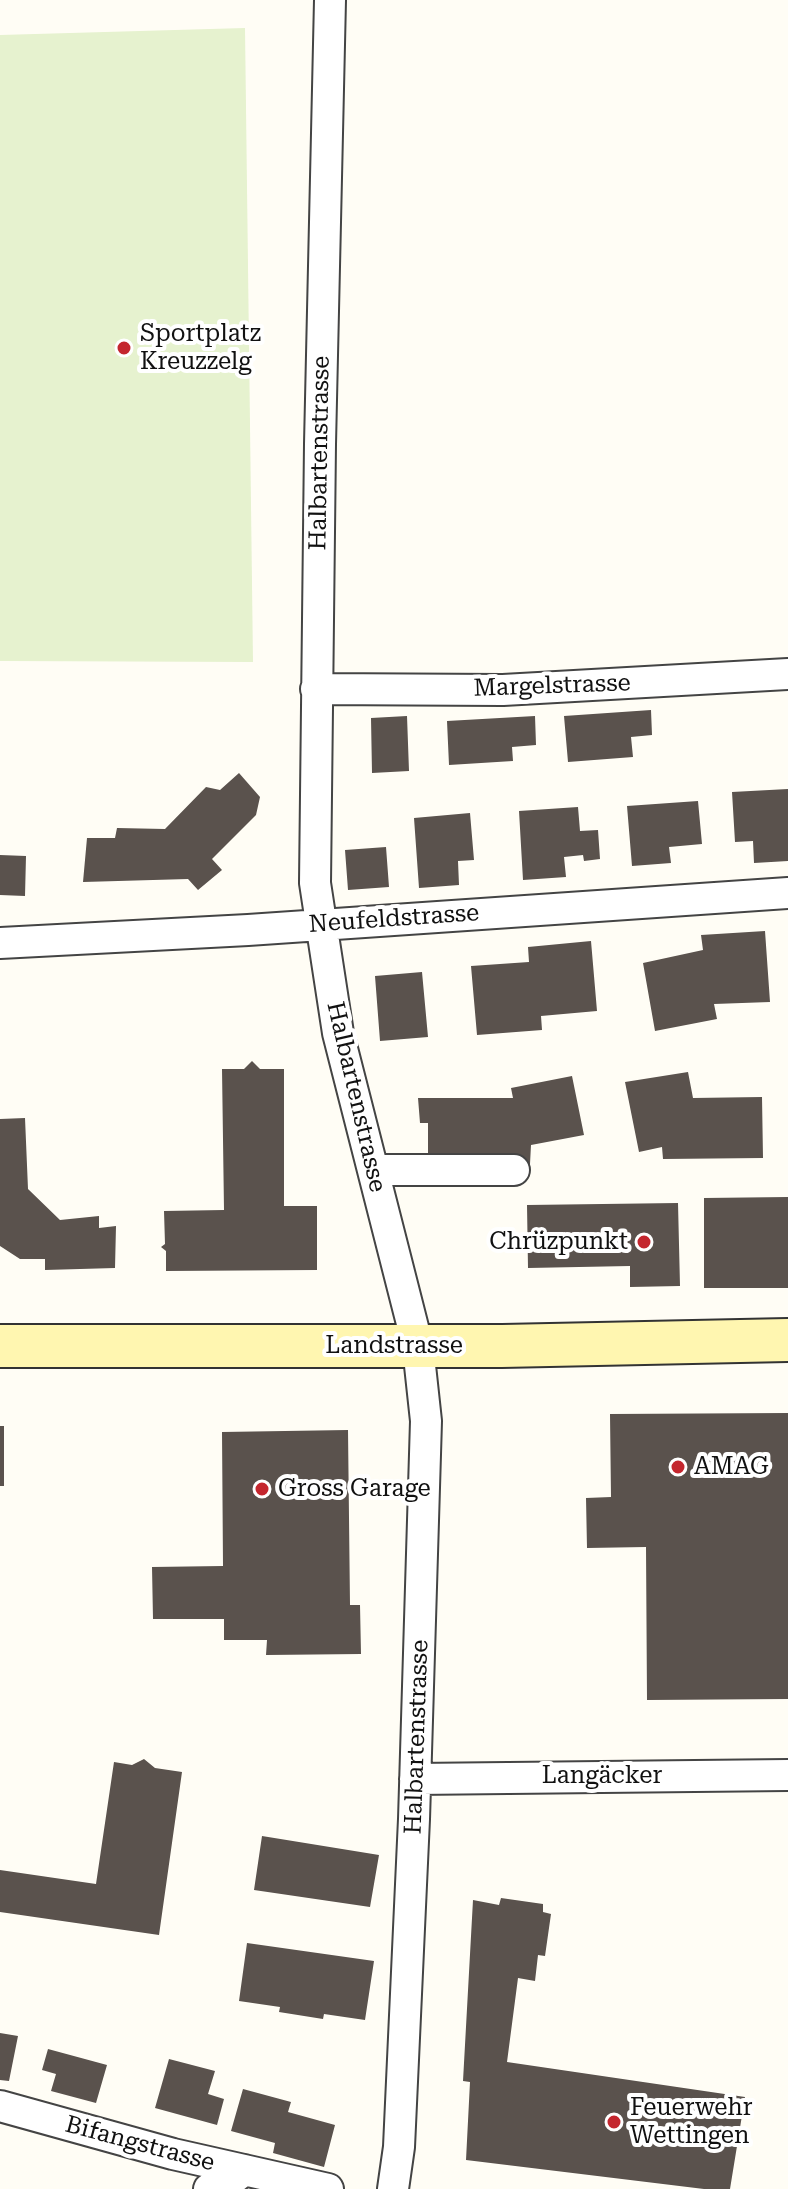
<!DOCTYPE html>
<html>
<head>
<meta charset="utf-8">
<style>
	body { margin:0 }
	canvas { display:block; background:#fffdf5 }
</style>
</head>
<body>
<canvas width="788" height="2189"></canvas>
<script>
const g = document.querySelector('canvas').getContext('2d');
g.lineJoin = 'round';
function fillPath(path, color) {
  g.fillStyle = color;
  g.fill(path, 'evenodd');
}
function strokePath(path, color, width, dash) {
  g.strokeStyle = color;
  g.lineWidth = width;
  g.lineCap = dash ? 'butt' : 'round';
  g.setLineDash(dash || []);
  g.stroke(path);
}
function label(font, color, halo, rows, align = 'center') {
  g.font = font + ' "Roboto Serif",serif';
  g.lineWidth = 8;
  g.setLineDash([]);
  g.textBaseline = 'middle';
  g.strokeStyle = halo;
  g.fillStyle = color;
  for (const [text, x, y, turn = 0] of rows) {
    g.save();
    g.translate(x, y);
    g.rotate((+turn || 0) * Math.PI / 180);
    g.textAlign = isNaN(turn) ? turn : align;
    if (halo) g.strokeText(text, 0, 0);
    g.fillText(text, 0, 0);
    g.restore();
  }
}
fillPath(new Path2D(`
	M 245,28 L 253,662 L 0,661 L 0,35 Z`), '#e6f2cf');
fillPath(new Path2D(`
	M 651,710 L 652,735 L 631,737 L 633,757 L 568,762 L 564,716 Z
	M 407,716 L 409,771 L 372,773 L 371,718 Z
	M 535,716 L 536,745 L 512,747 L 513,761 L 449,765 L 447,721 Z
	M 239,773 L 260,797 L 256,815 L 212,859 L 222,870 L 198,890 L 188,879 L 83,882 L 87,838 L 115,838 L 117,828 L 165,829 L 206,787 L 220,790 Z
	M 788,789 L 788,861 L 754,863 L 753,841 L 735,842 L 732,792 Z
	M 698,801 L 702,844 L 669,847 L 671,863 L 632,866 L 627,806 Z
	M 578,807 L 580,831 L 598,830 L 600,859 L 584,861 L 583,855 L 564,857 L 566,877 L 523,880 L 519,811 Z
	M 470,813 L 474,860 L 458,861 L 459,885 L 419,888 L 414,818 Z
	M 386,847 L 389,887 L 348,890 L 345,850 Z
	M 0,855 L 26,856 L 25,896 L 0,895 Z
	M 765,931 L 770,1002 L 714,1004 L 717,1019 L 655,1031 L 643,963 L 703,950 L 701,935 Z
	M 591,941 L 597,1011 L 541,1016 L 542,1030 L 477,1035 L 471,966 L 529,962 L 528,947 Z
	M 422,972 L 428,1037 L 380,1041 L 375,976 Z
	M 252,1061 L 260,1069 L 284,1069 L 284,1206 L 317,1206 L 317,1270 L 166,1271 L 166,1251 L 161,1247 L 165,1244 L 164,1211 L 224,1210 L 222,1069 L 244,1069 Z
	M 688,1072 L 693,1098 L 762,1097 L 763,1158 L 663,1159 L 662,1147 L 639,1152 L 625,1082 Z
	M 572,1076 L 584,1135 L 531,1145 L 530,1164 L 428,1164 L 428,1123 L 420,1123 L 418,1098 L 513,1098 L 511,1088 Z
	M 25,1118 L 28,1189 L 60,1220 L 99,1216 L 99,1228 L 116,1226 L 115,1268 L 45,1270 L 45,1259 L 20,1259 L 0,1246 L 0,1119 Z
	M 788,1197 L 788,1288 L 704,1288 L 704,1198 Z
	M 678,1203 L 680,1286 L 630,1287 L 630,1266 L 528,1268 L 527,1205 Z
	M 788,1413 L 788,1699 L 647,1700 L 646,1547 L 587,1548 L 586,1498 L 611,1497 L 610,1414 Z
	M 0,1426 L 4,1426 L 4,1486 L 0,1486 Z
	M 348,1430 L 350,1605 L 360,1605 L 361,1654 L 266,1655 L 267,1640 L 224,1640 L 224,1619 L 153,1619 L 152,1567 L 223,1566 L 222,1432 Z
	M 144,1759 L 155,1768 L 182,1772 L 159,1935 L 0,1912 L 0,1870 L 96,1884 L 114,1762 L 132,1765 Z
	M 262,1836 L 379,1855 L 370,1907 L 254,1890 Z
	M 501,1898 L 543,1904 L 543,1912 L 551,1914 L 545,1956 L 538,1955 L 535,1981 L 518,1978 L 507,2062 L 745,2097 L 730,2189 L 704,2189 L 466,2160 L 470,2082 L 463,2081 L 473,1900 L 499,1905 Z
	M 247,1943 L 374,1961 L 365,2020 L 324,2014 L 323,2019 L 279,2012 L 280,2007 L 239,2001 Z
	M 0,2033 L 18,2036 L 9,2081 L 0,2080 Z
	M 48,2049 L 107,2065 L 96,2103 L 51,2091 L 56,2074 L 42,2070 Z
	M 169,2059 L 215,2071 L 208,2094 L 224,2099 L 217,2125 L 155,2108 Z
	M 243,2089 L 291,2102 L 288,2112 L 335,2125 L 324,2167 L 273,2153 L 275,2143 L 231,2131 Z`), '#5a524d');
const street = new Path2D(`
	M 330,0 L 320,444 L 315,883 L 338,1033 L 418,1347 L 426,1421 L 414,1819 L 399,2147 L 393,2189
	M 316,689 L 503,690 L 788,674
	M 0,943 L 248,930 L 788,893
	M 373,1170 L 514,1170
	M 415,1779 L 788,1775
	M 0,2106 L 173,2154 L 328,2189
	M 209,2189 L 229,2182 L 244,2170`);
const secondary = new Path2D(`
	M 0,1346 L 502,1346 L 788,1340`);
strokePath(street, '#444', 34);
strokePath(secondary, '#333', 46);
strokePath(street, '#fff', 30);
strokePath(secondary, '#fff6b0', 42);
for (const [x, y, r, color] of [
	[124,348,8,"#c4262e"],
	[644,1242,8,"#c4262e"],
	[678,1467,8,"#c4262e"],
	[262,1489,8,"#c4262e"],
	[614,2122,8,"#c4262e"]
]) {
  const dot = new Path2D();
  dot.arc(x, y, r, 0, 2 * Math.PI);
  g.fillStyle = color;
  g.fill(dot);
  strokePath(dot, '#fff', 3);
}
label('24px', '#111', '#fff', [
	["Sportplatz",140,334],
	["Kreuzzelg",140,362],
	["Chrüzpunkt",628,1242,"right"],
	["AMAG",694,1467],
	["Gross Garage",278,1489],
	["Feuerwehr",630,2108],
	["Wettingen",630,2136]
], 'left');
label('24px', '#111', '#fff', [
	["Halbartenstrasse",320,453,-89],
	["Margelstrasse",552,686,-2],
	["Neufeldstrasse",394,919,-4],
	["Halbartenstrasse",356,1097,77],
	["Landstrasse",394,1346],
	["Halbartenstrasse",417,1737,-88],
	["Langäcker",602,1776],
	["Bifangstrasse",140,2144,15]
]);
</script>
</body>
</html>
